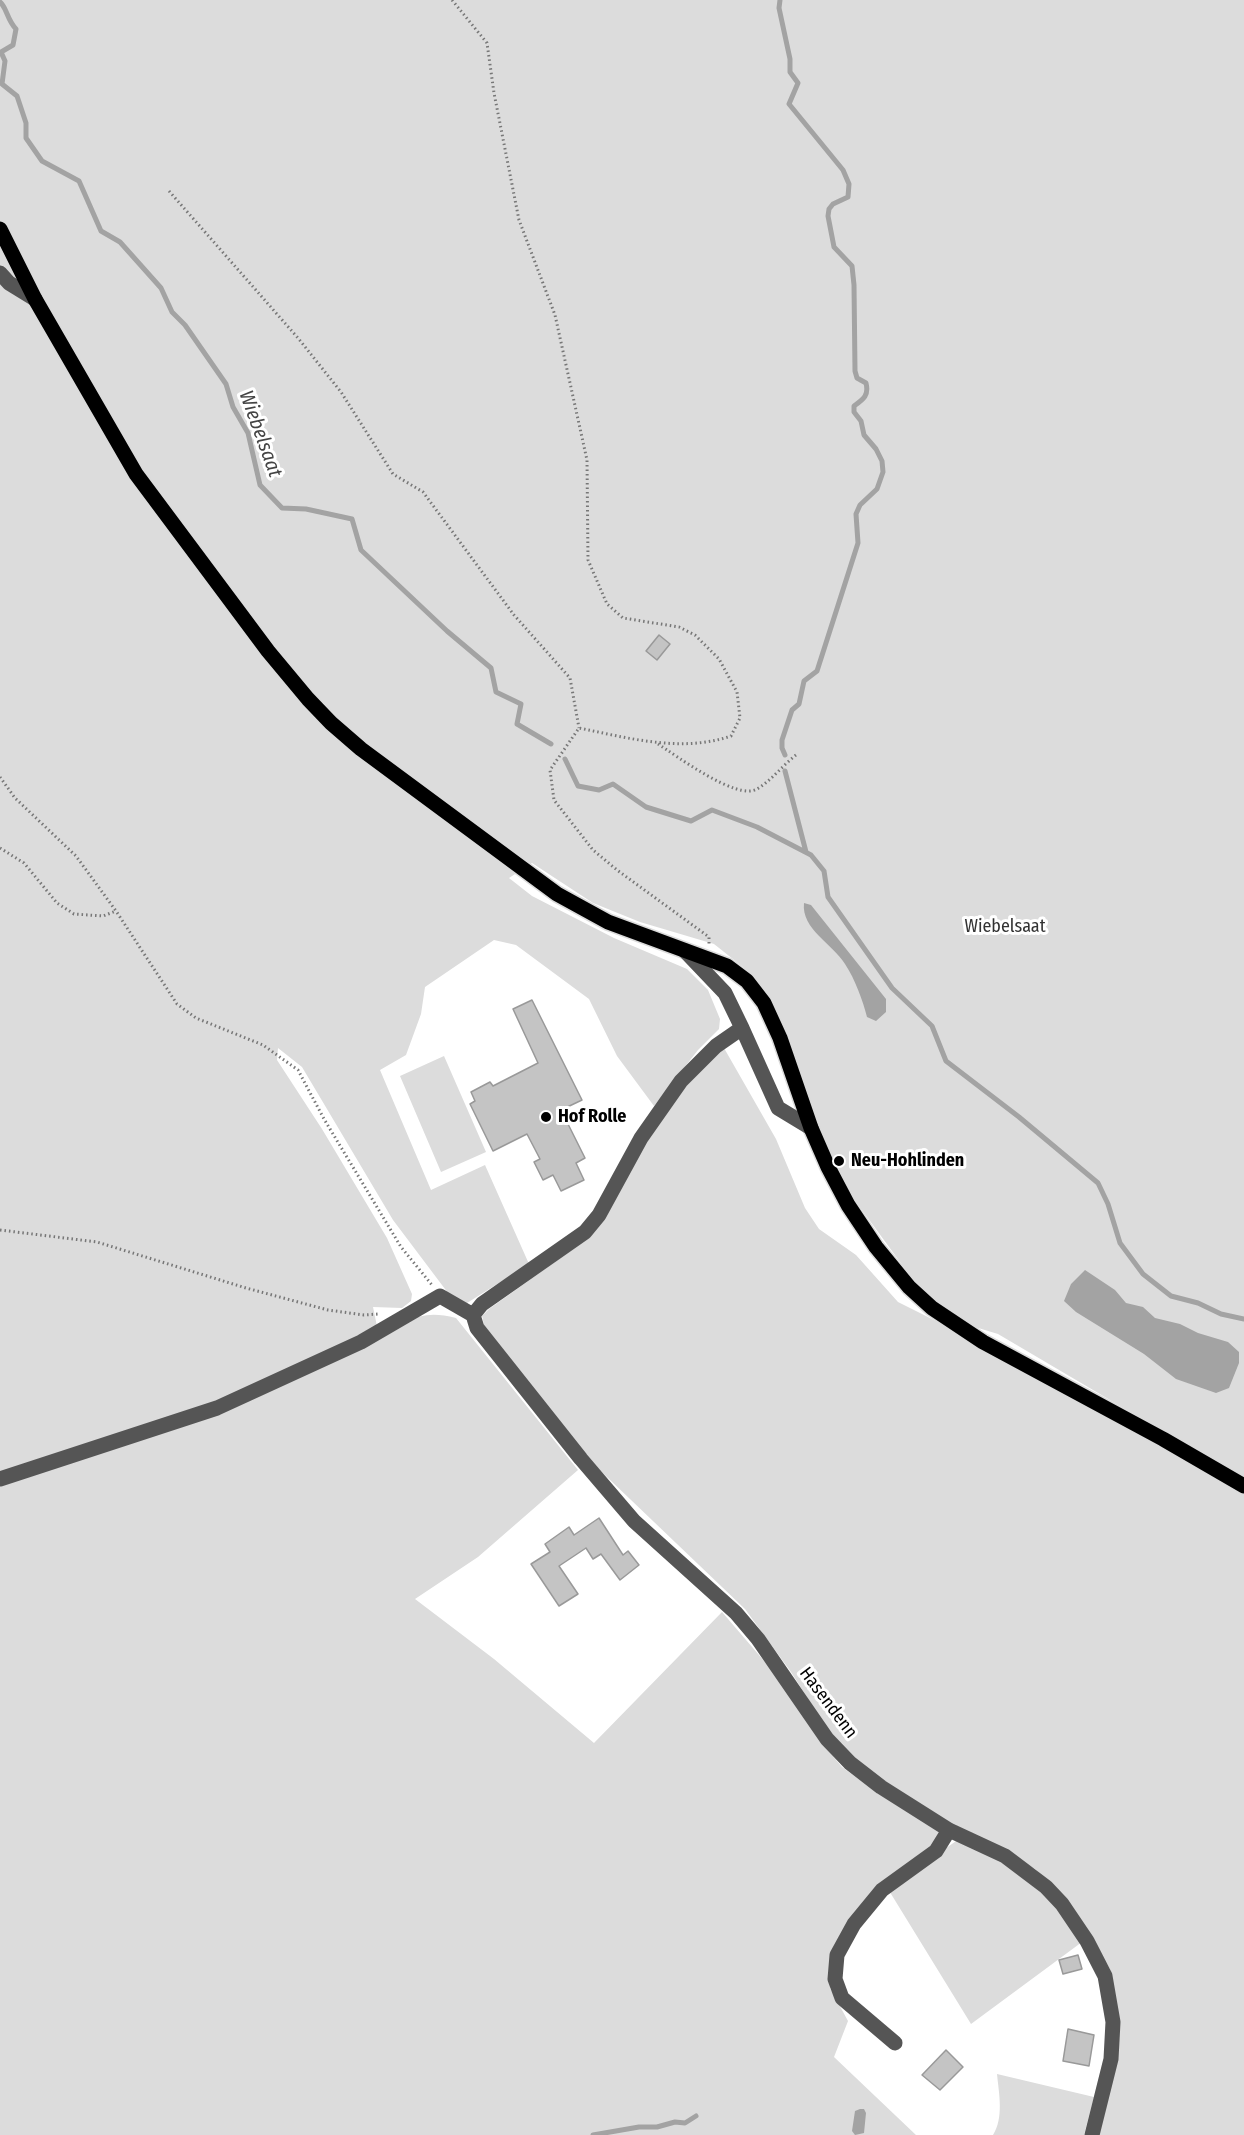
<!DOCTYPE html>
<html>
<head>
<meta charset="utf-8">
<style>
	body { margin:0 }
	canvas { display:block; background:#fff }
</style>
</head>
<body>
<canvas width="1244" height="2135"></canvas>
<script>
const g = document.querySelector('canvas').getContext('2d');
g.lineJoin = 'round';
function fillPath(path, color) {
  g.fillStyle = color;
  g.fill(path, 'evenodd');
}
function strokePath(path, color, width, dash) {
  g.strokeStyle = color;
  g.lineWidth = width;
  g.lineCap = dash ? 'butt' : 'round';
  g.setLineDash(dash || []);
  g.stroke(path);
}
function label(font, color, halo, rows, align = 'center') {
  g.font = font + ' "Fira Sans Condensed",sans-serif';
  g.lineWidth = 6;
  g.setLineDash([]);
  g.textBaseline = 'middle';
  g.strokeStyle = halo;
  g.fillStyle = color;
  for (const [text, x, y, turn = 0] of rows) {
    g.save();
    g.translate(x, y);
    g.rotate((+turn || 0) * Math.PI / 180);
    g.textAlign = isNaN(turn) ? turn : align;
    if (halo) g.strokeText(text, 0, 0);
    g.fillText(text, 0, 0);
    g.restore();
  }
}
fillPath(new Path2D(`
	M 0,0 L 1244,0 L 1244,1479 L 998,1334 L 975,1327 L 922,1292 L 848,1191 L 818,1126 L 788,1035 L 771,998 L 743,967 L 714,944 L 640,922 L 593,903 L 532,863 L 509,878 L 532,896 L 614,938 L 687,969 L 708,990 L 720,1019 L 719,1029 L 698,1050 L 654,1106 L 617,1056 L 589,999 L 516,945 L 494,940 L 425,987 L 421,1014 L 406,1055 L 380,1070 L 431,1190 L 485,1165 L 529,1264 L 467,1303 L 457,1301 L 448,1293 L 393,1220 L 302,1067 L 278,1048 L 277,1060 L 322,1129 L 387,1238 L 412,1294 L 411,1301 L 402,1308 L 373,1307 L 379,1336 C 407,1320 422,1309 456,1318 L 578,1470 L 478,1557 L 415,1599 L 494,1659 L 594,1743 L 722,1612 L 771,1669 L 820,1741 L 842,1767 L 875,1791 L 941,1830 L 933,1848 L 854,1917 L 830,1988 L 848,2021 L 834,2057 L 916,2135 L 0,2135 Z
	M 724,1048 L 776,1139 L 805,1208 L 819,1229 L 856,1255 L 898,1302 L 976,1341 L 1244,1492 L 1244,2135 L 1099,2135 L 1120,2022 L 1110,1969 L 1071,1906 L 1035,1869 L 1003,1850 L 947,1822 L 882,1782 L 855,1758 L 831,1735 L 791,1672 L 745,1609 L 585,1456 L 486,1333 L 482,1316 L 489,1309 L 590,1237 C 615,1207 628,1170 648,1136 C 666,1105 698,1073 724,1048 Z
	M 444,1056 L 486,1152 L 441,1172 L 400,1076 Z
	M 959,1839 L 988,1853 L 1045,1892 L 1082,1942 L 971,2024 L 888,1889 Z
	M 997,2074 L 1094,2097 L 1084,2135 L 993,2135 C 1004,2118 999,2094 997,2074 Z`), '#dcdcdc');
fillPath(new Path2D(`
	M 804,903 L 811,905 L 886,999 L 886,1012 L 876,1021 L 867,1017 C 863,1001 855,979 845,964 C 833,944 801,929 804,903 Z
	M 1085,1270 L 1115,1290 L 1126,1303 L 1143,1307 L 1155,1318 L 1180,1324 L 1198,1333 L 1228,1342 L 1239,1352 L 1239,1363 L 1229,1388 L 1216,1393 L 1176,1379 L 1144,1354 L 1076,1312 L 1064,1301 L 1071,1284 Z
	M 860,2109 L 864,2109 L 866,2113 L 864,2133 L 855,2135 L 852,2131 L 855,2111 Z`), '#a3a3a3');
strokePath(new Path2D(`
	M 780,0 L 779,8 L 790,59 L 790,72 L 798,83 L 789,104 L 843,170 L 849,184 L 848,197 L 833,204 L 829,209 L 828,216 L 834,247 L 852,266 L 854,285 L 855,371 L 857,378 L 866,383 C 869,395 864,399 854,406 L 854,412 L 861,421 L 864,435 L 876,449 L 882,461 L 883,472 L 877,489 L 860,505 L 856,514 L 858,543 L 817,671 L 804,681 L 799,704 L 792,710 L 782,740 L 782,748 L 785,755
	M 0,2 C 7,8 7,20 16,29 L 13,45 L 1,52 L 5,61 L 2,84 L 17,96 L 26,123 L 26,138 L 42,161 L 79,181 L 101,231 L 120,242 L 161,288 L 172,312 L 185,325 L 226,384 L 233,407 L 248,433 L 260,485 L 282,508 L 306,509 L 352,519 L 361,550 L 447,631 L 491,668 L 496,692 L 521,704 L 517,724 L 551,744
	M 565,759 L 578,786 L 599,790 L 613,784 L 646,807 L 691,821 L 712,810 L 757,827 L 811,855 L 824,871 L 828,897 L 892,988 L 932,1026 L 946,1061 L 1019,1117 L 1098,1183 L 1108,1204 L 1120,1243 L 1143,1274 L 1171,1296 L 1198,1303 L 1221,1314 L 1244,1319
	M 785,771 L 806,852
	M 593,2135 L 639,2127 L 657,2127 L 675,2122 L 685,2123 L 696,2116`), '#a3a3a3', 5);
const building = new Path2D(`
	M 659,635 L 670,644 L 657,660 L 646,651 Z
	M 532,1000 L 582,1100 L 561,1110 L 585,1158 L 576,1163 L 584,1180 L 561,1191 L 553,1175 L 543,1180 L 534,1162 L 540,1159 L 527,1134 L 493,1151 L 470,1104 L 475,1101 L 471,1092 L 490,1082 L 493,1086 L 538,1063 L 513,1009 Z
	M 599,1518 L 623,1555 L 628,1551 L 639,1565 L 620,1580 L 601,1554 L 593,1559 L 586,1548 L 559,1566 L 578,1594 L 559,1606 L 531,1564 L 550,1552 L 545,1544 L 569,1527 L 574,1535 Z
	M 1078,1955 L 1082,1969 L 1063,1974 L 1059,1960 Z
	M 1068,2029 L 1094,2035 L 1089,2066 L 1063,2061 Z
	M 946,2050 L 963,2067 L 940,2090 L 922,2075 Z`);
fillPath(building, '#c4c4c4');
strokePath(building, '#999', 1.5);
const major = new Path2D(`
	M 0,229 L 35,299 L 136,474 L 268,651 L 308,699 L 331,723 L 361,749 L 557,894 L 608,922 L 727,966 L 747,981 L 764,1003 L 780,1038 L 811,1128 L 828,1167 L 848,1205 L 876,1247 L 909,1287 L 932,1308 L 983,1342 L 1163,1439 L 1244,1486`);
strokePath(major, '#dbdbdb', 18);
strokePath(new Path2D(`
	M 452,0 L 487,43 L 494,93 L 519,220 L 555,315 L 587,460 L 588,560 L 607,604 L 623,618 L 679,627 L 695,635 L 719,659 L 737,692 L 740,718 L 731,736 C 682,753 628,738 579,728 L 550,770 L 554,800 L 593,850 L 617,870 L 709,937 L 709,945
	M 169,191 L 298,338 L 341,392 L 393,474 L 423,492 L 514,615 L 570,678 L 579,728
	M 658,744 C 677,756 737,801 757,789 C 772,780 783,765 796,755
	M 0,777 L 15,798 L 76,856 L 116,911 L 177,1004 L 196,1018 L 263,1045 L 298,1070 L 324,1119 L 401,1247 L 432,1285
	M 0,848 L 24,863 L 57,903 L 74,914 L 103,916 L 116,911
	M 0,1230 L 97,1242 L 246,1288 L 328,1310 L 364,1315 L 378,1314`), '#777', 3, [1.5, 3]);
strokePath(new Path2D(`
	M 0,273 L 9,283 L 35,299
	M 685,951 L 725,993 L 742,1028
	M 473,1315 L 477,1328 L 581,1459 L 634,1521 L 736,1613 L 758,1639 L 827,1739 L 850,1763 L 881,1787 L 949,1830 L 1005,1856 L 1046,1887 L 1062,1904 L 1087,1941 L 1105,1976 L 1113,2022 L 1111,2059 L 1092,2135
	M 473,1315 L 482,1304 L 585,1232 L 599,1215 L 641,1138 L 681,1081 L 716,1046 L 742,1028 L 778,1108 L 811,1128
	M 0,1479 L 217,1408 L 361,1342 L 440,1296 L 473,1315
	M 895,2043 L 842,1998 L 835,1979 L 837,1955 L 854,1924 L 882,1890 L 936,1851 L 949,1830`), '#555', 15);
strokePath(major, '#000', 15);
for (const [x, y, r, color] of [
	[546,1117,6,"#000"],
	[839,1161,6,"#000"]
]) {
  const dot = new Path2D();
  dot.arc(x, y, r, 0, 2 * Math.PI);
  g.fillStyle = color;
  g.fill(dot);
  strokePath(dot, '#fff', 2);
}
label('18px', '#333', '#fff', [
	["Wiebelsaat",1005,927]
]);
label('bold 18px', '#000', '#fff', [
	["Hof Rolle",558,1117],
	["Neu-Hohlinden",851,1161]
], 'left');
label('18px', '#000', '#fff', [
	["Hasendenn",828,1703,53]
]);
label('italic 20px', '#444', '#fff', [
	["Wiebelsaat",260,434,70]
]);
</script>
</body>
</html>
